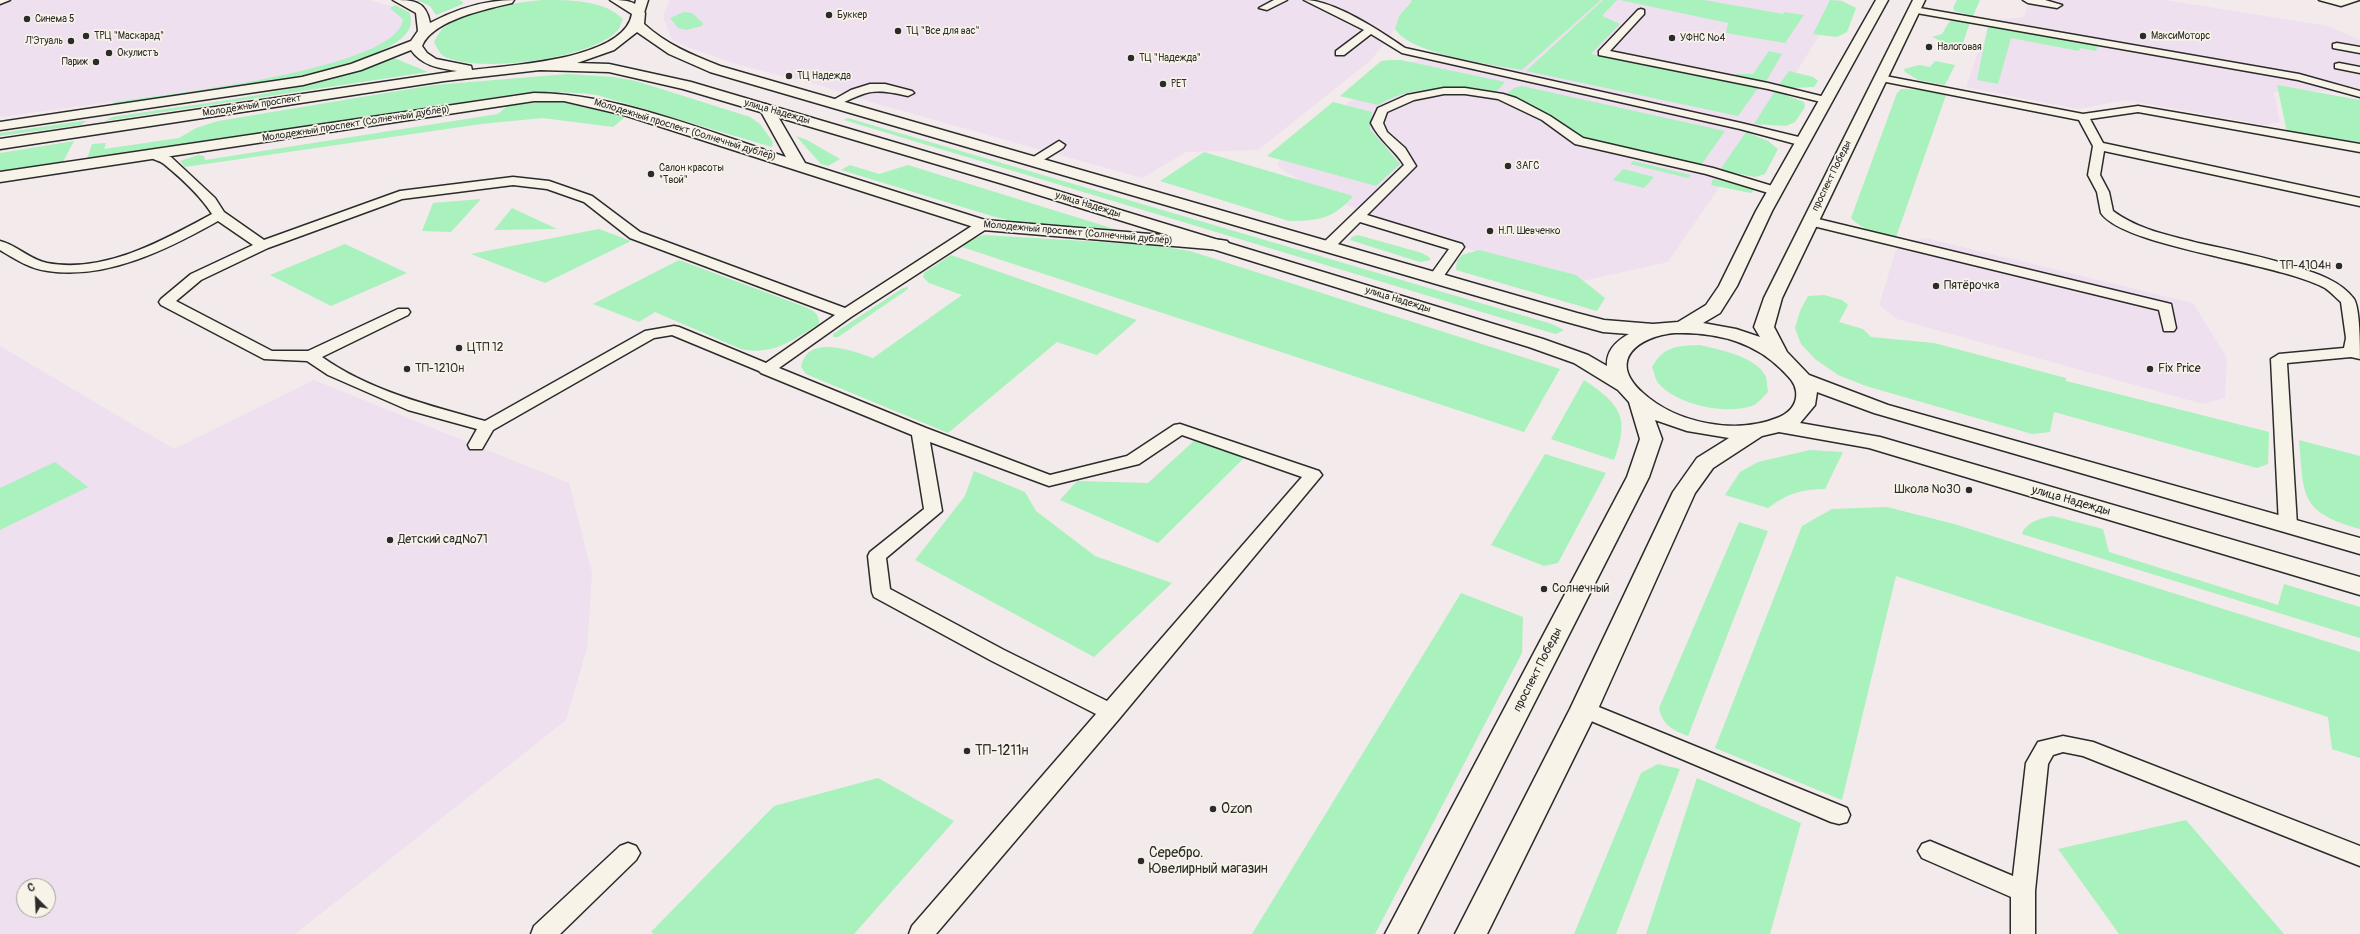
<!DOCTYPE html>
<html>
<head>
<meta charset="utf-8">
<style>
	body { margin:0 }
	#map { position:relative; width:2360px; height:934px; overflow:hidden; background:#f3eaeb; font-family:Pangolin,sans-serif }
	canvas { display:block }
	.north { position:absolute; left:16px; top:878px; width:40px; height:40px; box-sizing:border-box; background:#f7f3e8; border:1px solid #a5a39c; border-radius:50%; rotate:336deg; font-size:11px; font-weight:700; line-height:16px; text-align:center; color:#2b2b2b }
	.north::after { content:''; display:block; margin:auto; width:14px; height:18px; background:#2b2b2b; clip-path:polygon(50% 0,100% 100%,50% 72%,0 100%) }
</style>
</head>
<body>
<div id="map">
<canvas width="2360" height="934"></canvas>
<div class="north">С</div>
</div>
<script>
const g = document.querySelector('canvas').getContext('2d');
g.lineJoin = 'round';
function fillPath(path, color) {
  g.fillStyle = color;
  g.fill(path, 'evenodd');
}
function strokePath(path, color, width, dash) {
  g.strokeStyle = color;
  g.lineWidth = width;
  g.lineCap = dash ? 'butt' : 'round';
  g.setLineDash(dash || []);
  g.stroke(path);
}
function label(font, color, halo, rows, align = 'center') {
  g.font = font + ' Pangolin,sans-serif';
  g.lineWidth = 3.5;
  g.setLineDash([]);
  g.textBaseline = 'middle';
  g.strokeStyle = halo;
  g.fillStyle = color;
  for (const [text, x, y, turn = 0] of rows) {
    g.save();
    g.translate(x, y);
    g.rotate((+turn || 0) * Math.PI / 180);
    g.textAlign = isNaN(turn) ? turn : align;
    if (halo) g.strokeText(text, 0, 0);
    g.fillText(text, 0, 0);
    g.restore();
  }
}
fillPath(new Path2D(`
	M 0,0 L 370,0 L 397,8 L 407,20 L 393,41 L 369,53 L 326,67 L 272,80 L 0,117 Z
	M 670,0 L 1412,0 L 1399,16 L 1395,29 L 1371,60 L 1258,150 L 1186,152 L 1142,178 L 874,103 L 816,84 L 743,66 L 687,47 L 672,40 L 663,16 Z
	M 1551,0 L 1841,0 L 1781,97 L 1668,262 L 1569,284 L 1327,198 L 1277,166 L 1283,153 L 1396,66 L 1494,39 Z
	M 2030,0 L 2165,0 L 2328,26 L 2360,40 L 2360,91 L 2274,92 L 2280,122 L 2264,125 L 2126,100 L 2078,109 L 1966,87 L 1977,55 L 1994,20 L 2024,17 Z
	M 1925,238 L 2193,303 L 2227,358 L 2225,398 L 2203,404 L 1897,319 L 1879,305 L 1898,244 Z
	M 0,346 L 174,449 L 314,380 L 569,483 L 592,573 L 587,648 L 566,720 L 295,934 L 0,934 ZM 24,886 L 48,886 L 48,910 L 24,910 Z`), '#eee0ef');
fillPath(new Path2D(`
	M 417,0 L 459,0 L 463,2 L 463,4 L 436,15 L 430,6 Z
	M 543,0 C 571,0 604,0 623,19 C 621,23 620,28 618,30 C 594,59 473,75 442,55 C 439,52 436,46 434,42 C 436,38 439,33 442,29 C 466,9 513,3 543,0 Z
	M 1410,0 L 1601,0 L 1522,70 C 1491,64 1412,55 1395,29 L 1399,16 L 1412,1 Z
	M 1603,0 L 1617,0 L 1602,16 L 1620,24 L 1591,54 L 1758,88 L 1738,116 L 1526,71 Z
	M 1620,0 L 1704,0 L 1783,14 L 1784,12 L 1804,15 L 1785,43 L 1726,33 L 1728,23 Z
	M 1830,0 L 1842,1 L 1856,8 L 1847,32 L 1837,37 L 1813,34 Z
	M 1957,0 L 1980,0 L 1973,16 L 1955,11 L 1953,8 Z
	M 395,5 L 410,13 C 411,19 412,25 408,31 C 378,76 170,96 113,105 L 114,102 C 159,95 399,70 403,19 L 390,8 Z
	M 684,12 L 692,13 L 703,23 L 702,26 L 686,30 L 678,28 L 670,18 Z
	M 1954,20 L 1970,22 L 1962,46 L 1943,42 L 1932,37 L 1942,34 L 1949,22 Z
	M 1988,26 L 2098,45 L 2096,51 L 2080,48 L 2079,51 L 2011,38 L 1998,84 L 1977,80 Z
	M 1769,51 L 1782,54 L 1765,83 L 1741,78 L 1735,74 L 1753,74 Z
	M 394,58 L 428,72 L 105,121 L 112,117 C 207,102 304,94 394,58 Z
	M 1391,60 L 1401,60 L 1505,82 L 1494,94 C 1455,87 1413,84 1378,105 L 1340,96 L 1381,61 Z
	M 1935,61 L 1955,65 L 1945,85 L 1918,80 L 1905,72 L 1904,69 L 1919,65 L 1930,67 Z
	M 1789,71 L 1813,77 L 1818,81 L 1814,87 L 1792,88 L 1778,86 Z
	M 567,74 L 614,77 L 636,81 L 750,117 L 760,124 L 773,142 L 772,147 L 597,95 C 570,91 544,92 516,94 L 87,159 L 92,144 L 106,143 L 104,149 L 179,138 L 196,128 L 218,121 L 434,85 Z
	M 2277,85 L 2360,100 L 2360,145 L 2287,132 Z
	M 1522,86 L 1725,131 L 1701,165 L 1590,140 C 1558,126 1540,106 1505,95 L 1514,88 Z
	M 1901,89 L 1924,90 L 1946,95 L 1896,237 C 1880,233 1863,231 1851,218 L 1897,93 Z
	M 1775,91 L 1804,102 L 1805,107 L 1795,122 L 1786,126 L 1754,124 Z
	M 545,101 L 563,102 L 625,117 L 613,127 L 543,118 L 481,124 L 185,167 L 180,161 L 198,155 L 204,156 L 205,160 L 498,114 L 507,106 Z
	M 1333,102 L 1372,112 L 1370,129 L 1400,164 L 1376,186 L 1267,156 Z
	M 848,118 L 1552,324 L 1564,330 L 1556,334 L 1545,331 L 844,120 Z
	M 82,121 L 87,121 L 80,125 L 0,136 L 0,133 Z
	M 1746,132 L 1768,141 L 1778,149 L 1765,174 L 1755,177 L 1720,170 Z
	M 796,136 L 807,140 L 840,159 L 828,166 L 821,164 Z
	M 74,141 L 63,162 L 0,172 L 0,153 Z
	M 1204,152 L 1353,196 C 1334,219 1317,221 1289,221 L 1160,181 Z
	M 1633,161 L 1691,175 L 1688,178 L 1630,164 Z
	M 850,165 L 879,174 L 908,165 L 1124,232 L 1017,222 L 992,216 L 841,170 Z
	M 1623,169 L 1654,177 L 1644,188 L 1613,180 Z
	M 1713,179 L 1749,187 L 1754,190 L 1751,193 L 1711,185 Z
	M 481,199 L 451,232 L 422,231 L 433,203 Z
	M 512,208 L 557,229 L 494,230 Z
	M 599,229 L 631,241 L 545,283 L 471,254 Z
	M 984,235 L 1150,245 L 1190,251 L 1560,369 L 1524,432 L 962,247 L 972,239 Z
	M 1358,235 L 1422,253 L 1429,257 L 1431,260 L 1420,262 L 1350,240 L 1352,237 Z
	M 345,244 L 407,273 L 331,306 L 270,275 Z
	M 1479,250 L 1576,275 L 1605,298 L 1597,311 L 1456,270 L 1457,261 L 1462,255 Z
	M 951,255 L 1137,320 L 1097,355 L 1057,342 L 948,433 L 806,374 L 801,367 C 807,333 853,351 873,358 L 962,295 L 929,283 L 923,277 L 924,273 Z
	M 679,260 L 805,307 C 814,311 819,313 819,324 C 793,340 773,356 741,349 L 655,312 L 639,322 L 593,304 Z
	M 908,287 L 908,289 L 838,337 L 833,337 L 833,334 L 903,288 Z
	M 1824,295 L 1842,300 L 1848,305 L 1839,322 L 1863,329 L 1871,337 L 1934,343 L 2066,378 L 2066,381 L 2269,432 L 2268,464 L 2257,468 L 2054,412 L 2050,432 L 2032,434 L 1866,386 L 1838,375 L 1815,359 L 1801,344 L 1795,328 L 1800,311 L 1808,296 Z
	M 1699,345 C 1718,349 1758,357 1766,377 C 1767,381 1767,387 1768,392 C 1764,396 1759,402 1754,405 C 1728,416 1678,405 1659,384 C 1655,380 1654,371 1652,367 C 1664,346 1677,346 1699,345 Z
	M 1584,380 C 1621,405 1630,417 1614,460 L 1551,439 Z
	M 1196,439 L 1244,458 L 1158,543 L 1060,500 L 1077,481 L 1148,483 Z
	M 2299,440 L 2360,456 L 2360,529 C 2299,512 2304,496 2299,440 Z
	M 1810,450 L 1843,452 L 1825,489 C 1802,489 1786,494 1768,508 L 1725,495 L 1740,472 L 1758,462 Z
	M 1545,454 L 1606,473 L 1558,563 L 1544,566 L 1491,545 Z
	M 55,462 L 88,487 L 0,530 L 0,488 Z
	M 974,471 L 1025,492 L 1036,511 L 1095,556 L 1172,583 L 1094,657 L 915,560 L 965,496 Z
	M 1887,507 L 1954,524 L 2360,652 L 2360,758 L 2332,749 L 2328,717 L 1896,576 L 1842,800 L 1715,748 L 1802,526 L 1832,509 Z
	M 2053,516 L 2103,529 L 2109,552 L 2278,605 L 2284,584 L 2360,607 L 2360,638 L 2022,534 C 2026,522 2041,518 2053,516 Z
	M 1739,522 L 1768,531 L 1688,736 C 1673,730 1663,726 1659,708 Z
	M 1461,593 L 1523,617 L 1522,653 L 1375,934 L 1252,934 Z
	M 1658,764 L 1680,769 L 1616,934 L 1574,934 L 1641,773 Z
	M 878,778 L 954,821 L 854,934 L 654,934 L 651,932 L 774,806 Z
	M 1697,778 L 1801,823 L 1770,934 L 1646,934 Z
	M 2186,820 L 2284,934 L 2119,934 L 2058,849 Z`), '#a9f1bd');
const service = new Path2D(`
	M 0,0 L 10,0 L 0,4 Z
	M 1274,0 L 1287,0 L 1267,10 L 1259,8 Z
	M 1304,0 C 1334,0 1380,31 1405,48 L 1741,123 L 1807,139 L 1809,142 L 1803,146 L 1740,129 L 1402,53 L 1371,34 L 1344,55 L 1336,55 L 1336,51 L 1364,30 Z
	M 2023,0 L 2045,0 L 2062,5 L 2057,8 L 2028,3 Z
	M 2319,0 L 2359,0 L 2341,6 Z
	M 1914,7 L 2299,74 L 2360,91 L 2360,97 L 2298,80 L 1911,12 L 1911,8 Z
	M 1641,9 L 1644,10 L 1644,14 L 1610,51 L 1768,83 L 1829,98 L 1831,100 L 1825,103 L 1768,89 L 1599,55 L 1599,51 L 1638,10 Z
	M 2337,43 L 2360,47 L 2360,53 L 2333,48 L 2333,44 Z
	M 2339,63 L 2360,67 L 2360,73 L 2335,68 L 2335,64 Z
	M 1880,75 L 2083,114 L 2138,106 L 2360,144 L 2360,152 L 2138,112 L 2090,119 L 2103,143 L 2360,198 L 2360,206 L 2104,151 L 2100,175 L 2109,192 L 2113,211 C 2139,230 2168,235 2198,243 C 2231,250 2264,257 2296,267 C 2316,273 2341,281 2354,299 C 2360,308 2360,348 2360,359 L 2351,357 L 2287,363 L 2297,525 L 2294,529 L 2288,531 L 2282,529 L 2279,525 L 2271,359 L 2279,354 L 2344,348 L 2346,338 L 2341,302 C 2336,298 2331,292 2325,288 C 2277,262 2124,247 2101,213 L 2097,192 L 2088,175 L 2093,146 L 2079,120 L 1876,80 L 1875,78 Z
	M 870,84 L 885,84 L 912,91 L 914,93 L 908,96 C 874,88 869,90 838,105 L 834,106 L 828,103 L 851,90 Z
	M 1444,88 L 1465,88 L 1503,94 L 1516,98 L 1550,116 L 1583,138 L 1713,168 L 1779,188 L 1781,191 L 1775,195 L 1706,174 L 1575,144 L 1542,120 L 1498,99 L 1465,94 L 1444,94 L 1414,100 L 1387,112 L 1383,123 L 1387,132 L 1405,148 L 1416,166 L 1367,215 L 1462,244 L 1464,247 L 1441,280 L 1431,280 L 1429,277 L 1449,249 L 1360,222 L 1333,249 L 1323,249 L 1321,246 L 1323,243 L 1404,165 C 1394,149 1379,140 1371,123 L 1378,108 L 1407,95 Z
	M 1059,141 L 1065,145 L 1063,148 L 1037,164 L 1033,165 L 1027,161 Z
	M 154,151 L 171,157 L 215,198 L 224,212 L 264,240 L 400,191 L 513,177 L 549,181 L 592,196 L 640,232 L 845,308 L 978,222 L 988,222 L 990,225 L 988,228 L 851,317 L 779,368 L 926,428 L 1050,475 L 1127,456 L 1174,425 L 1180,424 L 1319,471 L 1322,475 L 1119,719 L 936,934 L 909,934 L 912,926 L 1096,714 L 990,660 L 874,597 L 872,592 L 868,556 L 870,552 L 924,509 L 912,435 L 761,373 L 759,371 L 672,335 L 654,338 L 493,430 L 482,449 L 470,449 L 468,445 L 477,429 L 408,410 L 328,375 L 307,361 L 264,359 L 161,305 L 159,302 L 161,299 L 191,274 L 253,245 L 218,221 C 168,249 107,280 48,271 C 30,269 15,259 0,250 L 0,241 C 17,245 30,260 47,263 C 104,274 164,240 212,214 C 200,195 181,178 164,164 C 159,160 152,160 148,155 L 150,152 ZM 513,185 L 547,189 L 584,202 L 630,238 L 835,315 L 766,363 L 679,327 L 674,326 L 645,331 L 485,421 C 430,406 368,390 322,357 L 408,315 L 410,312 L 408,309 L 398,309 L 308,351 L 272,351 L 176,301 L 201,280 L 268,248 L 402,199 ZM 1182,435 L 1302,477 L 1107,701 L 1004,650 L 890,589 L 886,558 L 942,511 L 930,442 L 1049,486 L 1139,464 Z
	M 1810,217 L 2171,304 L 2176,328 L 2174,331 L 2164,331 L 2159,310 L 1805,224 L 1803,221 Z
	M 1584,701 L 1847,808 L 1850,815 L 1847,822 L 1839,824 L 1831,822 L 1577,715 L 1574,709 L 1577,703 Z
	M 2063,736 L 2093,742 L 2360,846 L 2360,866 L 2083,756 L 2063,752 L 2053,755 L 2048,764 L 2035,891 L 2035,934 L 2011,934 L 2011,897 L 1922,858 L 1918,851 L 1922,844 L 1930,841 L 2013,876 L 2026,763 L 2038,742 Z
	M 628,843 L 636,846 L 640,853 L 636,860 L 560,934 L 531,934 L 534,926 L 620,846 Z`);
const minor = new Path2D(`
	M 534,93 C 615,93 709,132 786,157 L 759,108 L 766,104 L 773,108 L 805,163 L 985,220 L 1221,240 L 1227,241 L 1230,245 L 1227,249 L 1221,250 L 983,230 L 624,115 L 564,101 L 534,101 L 0,182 L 0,172 Z`);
const tertiary = new Path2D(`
	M 636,0 L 648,0 L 643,16 L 639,17 L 633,13 Z`);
const secondary = new Path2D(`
	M 393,0 C 412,0 426,0 430,23 C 457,9 484,0 514,0 L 512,3 C 487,9 432,20 422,46 L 427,53 L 436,59 L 471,66 L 472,70 C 510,65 624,60 632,14 L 610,0 C 624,0 636,0 645,13 L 644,24 C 666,44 692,55 720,66 L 1577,313 L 1604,320 L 1653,324 L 1678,322 L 1706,305 L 1719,286 L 1756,211 L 1876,0 L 1888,0 L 1772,211 L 1737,286 L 1720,313 L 1703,323 L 1736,329 L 1760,337 L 1754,327 L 1764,298 L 1913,0 L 1925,0 L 1782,298 L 1774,327 L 1787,352 L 1809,375 L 1888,405 L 2360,538 L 2360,554 L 1874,413 L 1817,392 L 1815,405 L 1800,423 L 1880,437 L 2360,577 L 2360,595 L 1869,448 L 1779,432 L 1762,436 L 1713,468 L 1695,493 L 1598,709 L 1487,934 L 1455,934 L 1570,709 L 1673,492 L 1697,458 L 1729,438 L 1687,431 L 1655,420 L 1662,439 L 1649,477 L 1417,934 L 1385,934 L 1627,477 L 1640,439 L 1629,402 L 1618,390 L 1574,363 L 1529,347 L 1003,184 L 683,89 L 609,72 L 540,70 L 444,81 L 0,149 L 0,139 L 457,71 C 439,68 422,66 411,50 L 361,70 L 303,85 L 0,130 L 0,122 L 302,77 L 351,64 L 411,41 L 418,31 L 416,13 ZM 637,32 L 669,54 L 710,72 L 1563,321 L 1603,332 L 1629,334 C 1616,341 1606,351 1607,366 L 1588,355 L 1543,339 L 1015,178 L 691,82 L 609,64 L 577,63 L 614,50 ZM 1675,333 C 1715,332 1753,341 1781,369 C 1788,376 1795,382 1796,391 C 1798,405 1788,414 1777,418 C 1735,435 1676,423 1643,393 C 1606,360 1639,336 1675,333 Z`);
strokePath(service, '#2b2b2b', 3);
strokePath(minor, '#2b2b2b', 3);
strokePath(tertiary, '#2b2b2b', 3);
strokePath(secondary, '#2b2b2b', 3);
fillPath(service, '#f7f3e8');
fillPath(minor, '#f7f3e8');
fillPath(tertiary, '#f7f3e8');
fillPath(secondary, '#f7f3e8');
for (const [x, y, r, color] of [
	[829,15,4,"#2b2b2b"],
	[27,19,4,"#2b2b2b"],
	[898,31,4,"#2b2b2b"],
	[86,36,4,"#2b2b2b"],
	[2143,36,4,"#2b2b2b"],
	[1672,38,4,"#2b2b2b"],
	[71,41,4,"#2b2b2b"],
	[1929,47,4,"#2b2b2b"],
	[109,53,4,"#2b2b2b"],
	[1131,58,4,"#2b2b2b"],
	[96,62,4,"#2b2b2b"],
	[789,76,4,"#2b2b2b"],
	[1163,84,4,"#2b2b2b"],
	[1508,166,4,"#2b2b2b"],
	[651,174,4,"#2b2b2b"],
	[1490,231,4,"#2b2b2b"],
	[2339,266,4,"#2b2b2b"],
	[1936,286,4,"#2b2b2b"],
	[459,348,4,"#2b2b2b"],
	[407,369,4,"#2b2b2b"],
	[2150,369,4,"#2b2b2b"],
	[1969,490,4,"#2b2b2b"],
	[390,540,4,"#2b2b2b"],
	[1544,589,4,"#2b2b2b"],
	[967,751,4,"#2b2b2b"],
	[1213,809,4,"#2b2b2b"],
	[1141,861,4,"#2b2b2b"]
]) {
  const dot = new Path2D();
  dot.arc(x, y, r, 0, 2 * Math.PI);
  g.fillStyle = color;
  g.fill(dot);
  strokePath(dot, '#f7f3e8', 1.5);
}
label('10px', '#2b2b2b', '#f7f3e8', [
	["Буккер",837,15],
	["Синема 5",35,19],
	["ТЦ \"Все для вас\"",906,31],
	["ТРЦ \"Маскарад\"",94,36],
	["МаксиМоторс",2151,36],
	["УФНС №4",1680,38],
	["Л'Этуаль",63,41,"right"],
	["Налоговая",1937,47],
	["Окулистъ",117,53],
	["ТЦ \"Надежда\"",1139,58],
	["Париж",88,62,"right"],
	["ТЦ Надежда",797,76],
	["РЕТ",1171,84],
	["ЗАГС",1516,166],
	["Салон красоты",659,168],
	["\"Твой\"",659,180],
	["Н.П. Шевченко",1498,231]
], 'left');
label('10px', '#2b2b2b', '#f7f3e8', [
	["Молодёжный проспект",252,106,-9],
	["улица Надежды",777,112,16],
	["Молодежный проспект (Солнечный дублёр)",356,124,-9],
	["Молодежный проспект (Солнечный дублёр)",685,130,17],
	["проспект Победы",1832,176,-64],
	["улица Надежды",1088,205,17],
	["Молодежный проспект (Солнечный дублёр)",1078,233,5],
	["улица Надежды",1398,300,17]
]);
label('12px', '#2b2b2b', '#f7f3e8', [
	["ТП-4104н",2331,266,"right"],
	["Пятёрочка",1944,286],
	["ЦТП 12",467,348],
	["ТП-1210н",415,369],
	["Fix Price",2158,369],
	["Школа №30",1961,490,"right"],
	["Детский сад№71",398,540],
	["Солнечный",1552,589]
], 'left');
label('12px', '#2b2b2b', '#f7f3e8', [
	["улица Надежды",2071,501,16],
	["проспект Победы",1538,670,-63]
]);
label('14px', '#2b2b2b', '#f7f3e8', [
	["ТП-1211н",975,751],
	["Ozon",1221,809],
	["Серебро.",1149,853],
	["Ювелирный магазин",1149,869]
], 'left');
</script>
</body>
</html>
